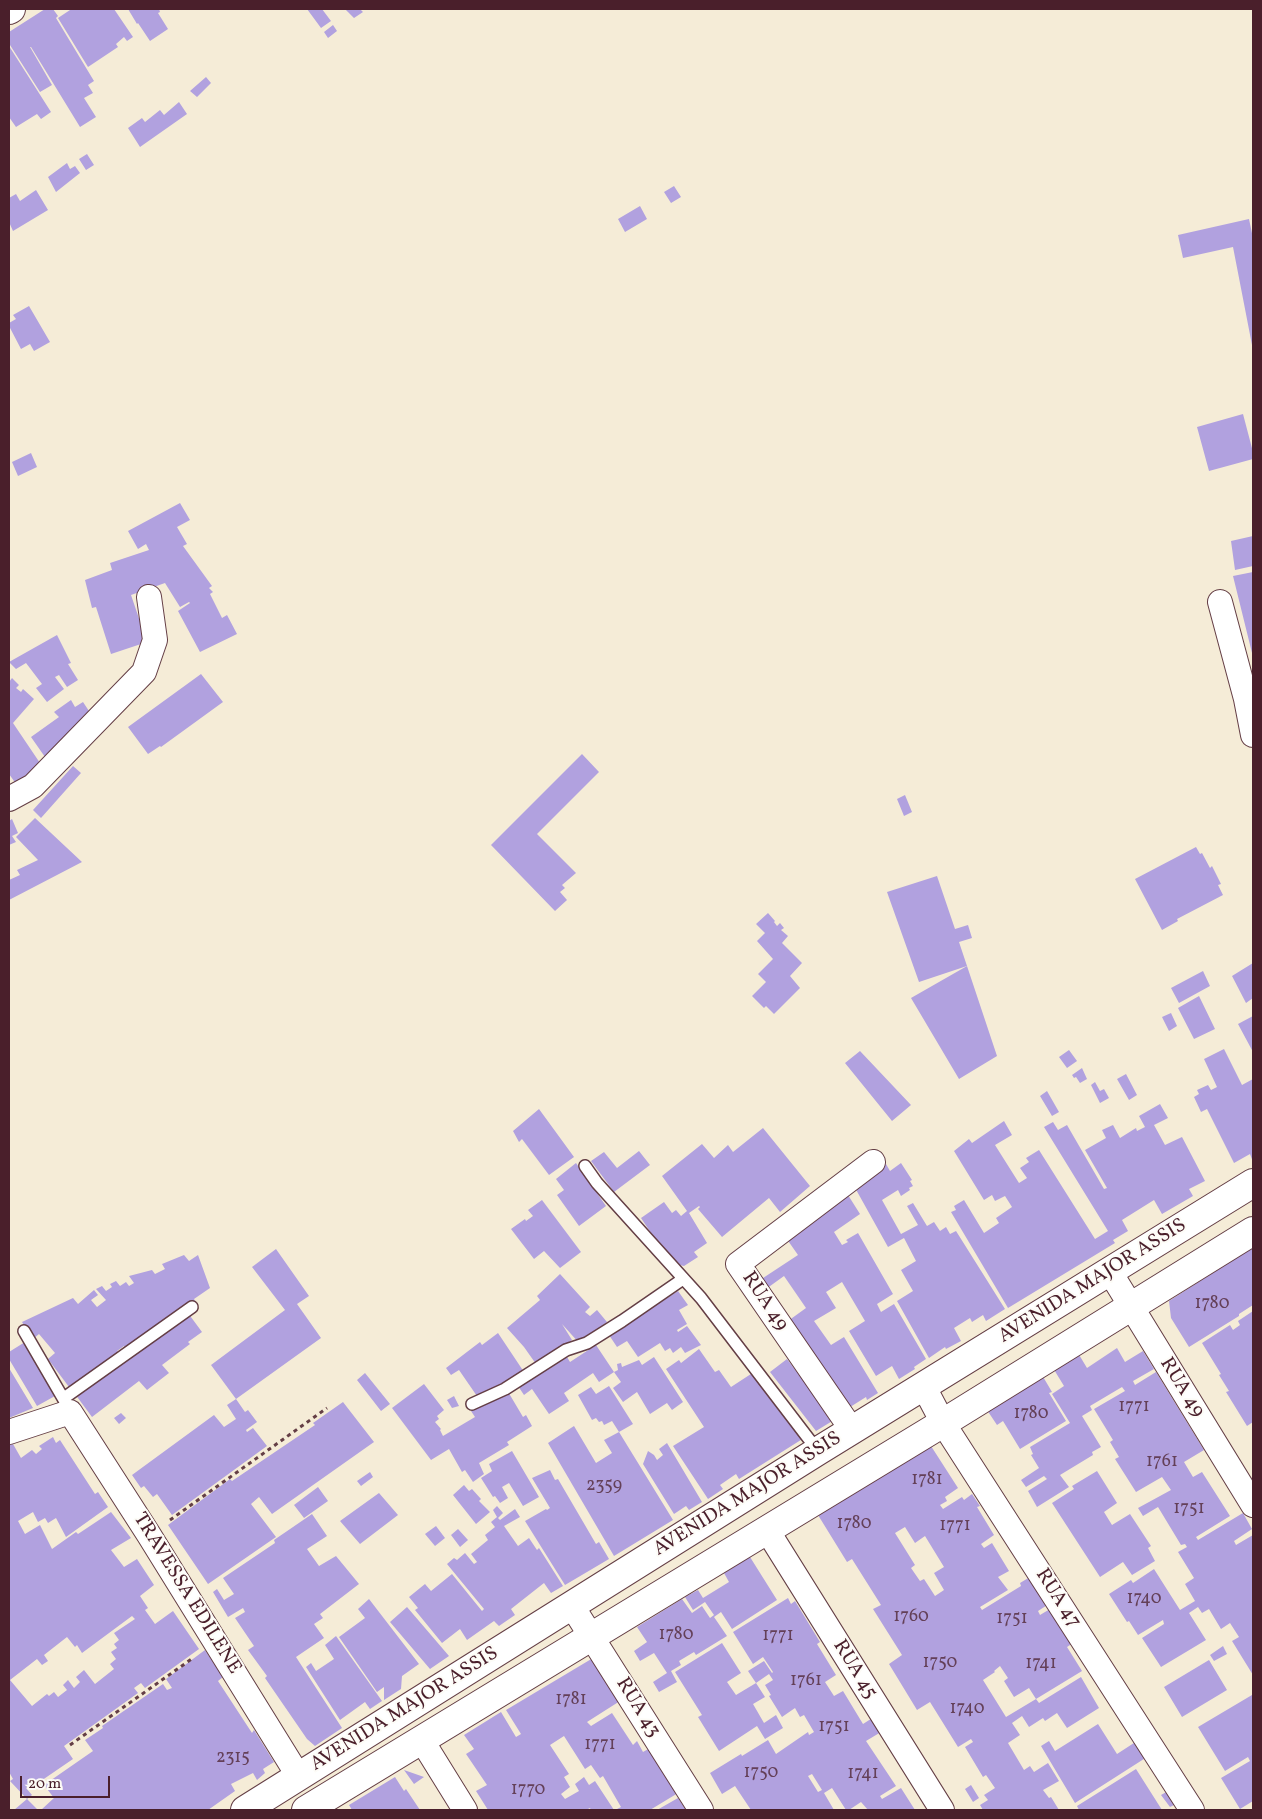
<!DOCTYPE html>
<html>
<head>
<meta charset="utf-8">
<style>
	body { margin:0 }
	#map { position:relative; width:1262px; height:1819px; overflow:hidden; background:#f5ecd7; font-family:Vollkorn,serif }
	canvas { display:block }
	.frame { position:absolute; inset:0; border:10px solid #4a1f2b; pointer-events:none }
	.scale { position:absolute; left:20px; top:1776px; width:90px; height:22px; box-sizing:border-box; border:2px solid #4a1f2b; border-top:0; padding-left:6px; font-size:15px; line-height:18px; white-space:nowrap; color:#4a1f2b; -webkit-text-stroke:4px #fdfcf7; paint-order:stroke }
</style>
</head>
<body>
<div id="map">
<canvas width="1262" height="1819"></canvas>
<div class="frame"></div>
<div class="scale">20 m</div>
</div>
<script>
const g = document.querySelector('canvas').getContext('2d');
g.lineJoin = 'round';
function fillPath(path, color) {
  g.fillStyle = color;
  g.fill(path, 'evenodd');
}
function strokePath(path, color, width, dash) {
  g.strokeStyle = color;
  g.lineWidth = width;
  g.lineCap = dash ? 'butt' : 'round';
  g.setLineDash(dash || []);
  g.stroke(path);
}
function label(font, color, halo, rows, align = 'center') {
  g.font = font + ' Vollkorn,serif';
  g.lineWidth = 4;
  g.setLineDash([]);
  g.textBaseline = 'middle';
  g.strokeStyle = halo;
  g.fillStyle = color;
  for (const [text, x, y, turn = 0] of rows) {
    g.save();
    g.translate(x, y);
    g.rotate((+turn || 0) * Math.PI / 180);
    g.textAlign = isNaN(turn) ? turn : align;
    if (halo) g.strokeText(text, 0, 0);
    g.fillText(text, 0, 0);
    g.restore();
  }
}
fillPath(new Path2D(`
	M 45,9 L 53,9 L 58,16 L 56,18 L 94,81 L 88,85 L 93,93 L 84,98 L 96,117 L 80,127 L 31,47 L 30,47 L 52,85 L 40,92 L 10,45 L 9,46 L 51,112 L 41,119 L 37,114 L 16,127 L 9,117 L 9,32 Z
	M 69,9 L 114,9 L 133,37 L 127,41 L 124,37 L 116,44 L 118,47 L 88,67 L 58,18 L 70,10 Z
	M 128,9 L 159,9 L 160,12 L 158,13 L 168,29 L 150,41 L 138,23 L 137,24 Z
	M 307,9 L 322,9 L 331,21 L 321,28 Z
	M 345,9 L 360,9 L 363,12 L 354,18 Z
	M 333,25 L 337,31 L 328,38 L 324,32 Z
	M 206,77 L 211,83 L 197,97 L 190,91 Z
	M 179,102 L 187,114 L 140,147 L 128,128 L 142,118 L 145,122 L 160,110 L 164,115 Z
	M 87,154 L 94,165 L 86,170 L 79,159 Z
	M 67,163 L 70,169 L 75,166 L 80,173 L 56,192 L 48,177 Z
	M 674,186 L 681,197 L 671,203 L 664,192 Z
	M 36,190 L 48,210 L 13,231 L 9,222 L 9,212 L 10,212 L 9,198 L 16,194 L 20,201 Z
	M 640,206 L 647,219 L 625,232 L 618,219 Z
	M 1249,219 L 1253,238 L 1252,345 L 1233,247 L 1183,258 L 1178,235 Z
	M 29,306 L 50,342 L 34,351 L 30,344 L 21,349 L 9,326 L 9,323 L 16,319 L 13,315 Z
	M 1243,414 L 1253,452 L 1253,459 L 1209,471 L 1197,427 Z
	M 31,453 L 37,467 L 18,476 L 12,462 Z
	M 180,503 L 190,520 L 177,527 L 187,544 L 183,546 L 212,586 L 209,588 L 213,592 L 210,594 L 222,618 L 227,615 L 237,634 L 200,652 L 178,611 L 190,603 L 189,602 L 180,607 L 165,583 L 131,595 L 147,642 L 111,654 L 96,607 L 92,608 L 85,580 L 112,570 L 110,563 L 149,550 L 146,544 L 138,549 L 128,531 Z
	M 1253,536 L 1253,566 L 1235,570 L 1231,541 Z
	M 1253,572 L 1253,657 L 1233,576 Z
	M 57,635 L 71,663 L 68,664 L 78,680 L 67,687 L 59,675 L 55,677 L 64,689 L 47,702 L 36,688 L 42,684 L 26,663 L 16,669 L 9,662 Z
	M 201,674 L 223,702 L 161,747 L 160,746 L 148,754 L 128,727 Z
	M 12,678 L 19,685 L 16,688 L 21,692 L 23,689 L 34,699 L 13,723 L 42,766 L 19,788 L 9,774 L 9,682 Z
	M 71,700 L 75,707 L 83,702 L 95,720 L 45,757 L 31,737 L 59,717 L 54,712 Z
	M 582,754 L 599,772 L 537,834 L 576,873 L 562,885 L 565,888 L 560,892 L 567,900 L 555,911 L 491,845 Z
	M 73,766 L 81,773 L 41,818 L 33,810 Z
	M 905,795 L 912,812 L 904,816 L 897,799 Z
	M 35,818 L 82,862 L 9,900 L 9,880 L 20,875 L 17,870 L 38,860 L 16,837 Z
	M 12,819 L 18,833 L 12,836 L 16,842 L 9,845 L 9,821 Z
	M 1196,847 L 1200,854 L 1202,853 L 1210,868 L 1212,866 L 1221,884 L 1218,885 L 1223,895 L 1177,919 L 1178,921 L 1162,930 L 1135,879 Z
	M 937,876 L 955,929 L 968,925 L 972,938 L 959,942 L 967,966 L 919,982 L 887,892 Z
	M 768,913 L 775,921 L 774,922 L 777,926 L 780,923 L 784,928 L 781,930 L 788,936 L 782,943 L 802,963 L 790,976 L 800,988 L 774,1014 L 766,1006 L 764,1008 L 752,996 L 766,982 L 758,974 L 773,959 L 757,941 L 765,933 L 756,924 Z
	M 1253,963 L 1253,998 L 1246,1003 L 1232,976 Z
	M 967,966 L 997,1056 L 959,1079 L 911,998 Z
	M 1203,971 L 1210,986 L 1179,1003 L 1171,988 Z
	M 1199,996 L 1215,1029 L 1194,1039 L 1178,1008 Z
	M 1171,1013 L 1177,1026 L 1169,1031 L 1162,1017 Z
	M 1253,1016 L 1253,1052 L 1238,1024 Z
	M 1224,1049 L 1242,1085 L 1253,1079 L 1253,1162 L 1250,1154 L 1234,1163 L 1207,1109 L 1201,1112 L 1194,1097 L 1199,1094 L 1197,1090 L 1208,1085 L 1211,1090 L 1217,1087 L 1204,1059 Z
	M 1069,1050 L 1077,1061 L 1067,1068 L 1059,1057 Z
	M 860,1051 L 911,1105 L 892,1121 L 845,1063 Z
	M 1082,1068 L 1087,1079 L 1080,1083 L 1076,1077 L 1074,1078 L 1072,1075 Z
	M 1126,1074 L 1137,1095 L 1129,1100 L 1117,1079 Z
	M 1095,1082 L 1100,1091 L 1104,1089 L 1109,1098 L 1100,1103 L 1091,1085 Z
	M 1047,1091 L 1059,1112 L 1052,1116 L 1040,1096 Z
	M 1160,1104 L 1168,1118 L 1154,1125 L 1165,1145 L 1182,1137 L 1205,1181 L 1189,1189 L 1193,1196 L 1162,1214 L 1154,1200 L 1122,1220 L 1128,1231 L 1113,1240 L 1115,1243 L 1008,1308 L 951,1212 L 956,1210 L 954,1206 L 964,1200 L 984,1233 L 999,1223 L 996,1218 L 1012,1207 L 1005,1196 L 995,1201 L 992,1195 L 984,1200 L 954,1151 L 969,1139 L 972,1143 L 1004,1121 L 1012,1135 L 995,1145 L 1019,1183 L 1027,1178 L 1020,1168 L 1029,1162 L 1026,1158 L 1039,1150 L 1095,1239 L 1108,1231 L 1044,1127 L 1053,1122 L 1058,1130 L 1067,1125 L 1104,1189 L 1107,1188 L 1085,1150 L 1106,1138 L 1102,1130 L 1113,1125 L 1120,1138 L 1136,1128 L 1137,1131 L 1145,1127 L 1139,1116 Z
	M 539,1109 L 574,1157 L 549,1175 L 522,1139 L 519,1142 L 513,1131 Z
	M 763,1128 L 810,1186 L 780,1212 L 769,1198 L 722,1237 L 698,1209 L 700,1207 L 699,1206 L 689,1213 L 707,1243 L 694,1252 L 698,1257 L 684,1266 L 671,1263 L 641,1218 L 664,1202 L 672,1213 L 676,1210 L 681,1216 L 687,1211 L 662,1176 L 702,1144 L 714,1158 L 728,1145 L 733,1152 Z
	M 639,1151 L 650,1165 L 614,1192 L 591,1161 L 604,1152 L 617,1168 Z
	M 576,1163 L 606,1206 L 579,1226 L 557,1195 L 564,1190 L 556,1179 Z
	M 901,1163 L 912,1180 L 910,1181 L 913,1186 L 909,1188 L 910,1190 L 901,1196 L 898,1190 L 882,1200 L 901,1234 L 918,1225 L 907,1206 L 913,1203 L 927,1226 L 934,1222 L 940,1231 L 946,1227 L 950,1234 L 956,1231 L 1005,1309 L 986,1321 L 983,1315 L 972,1322 L 970,1318 L 954,1328 L 961,1341 L 946,1349 L 945,1347 L 929,1358 L 897,1301 L 913,1291 L 901,1270 L 916,1261 L 904,1238 L 888,1247 L 854,1186 L 886,1164 L 890,1171 Z
	M 848,1195 L 860,1214 L 834,1232 L 842,1245 L 848,1242 L 846,1240 L 858,1233 L 893,1294 L 877,1304 L 881,1312 L 894,1304 L 926,1359 L 914,1367 L 915,1369 L 899,1379 L 892,1366 L 876,1376 L 849,1331 L 865,1321 L 842,1282 L 826,1292 L 836,1308 L 814,1321 L 831,1345 L 844,1337 L 878,1393 L 867,1400 L 866,1397 L 847,1409 L 788,1321 L 806,1308 L 784,1276 L 766,1289 L 760,1280 L 798,1255 L 784,1235 Z
	M 542,1200 L 581,1252 L 560,1268 L 544,1251 L 534,1259 L 511,1229 L 525,1219 L 526,1221 L 533,1216 L 528,1210 Z
	M 1253,1247 L 1253,1305 L 1239,1314 L 1239,1316 L 1189,1347 L 1171,1318 L 1169,1301 Z
	M 276,1249 L 309,1296 L 297,1304 L 321,1338 L 236,1399 L 211,1365 L 285,1310 L 252,1267 Z
	M 184,1255 L 189,1261 L 198,1255 L 210,1288 L 194,1299 L 195,1301 L 128,1351 L 124,1346 L 117,1351 L 120,1356 L 72,1391 L 48,1359 L 55,1353 L 39,1334 L 33,1339 L 22,1322 L 73,1298 L 78,1304 L 94,1290 L 98,1295 L 91,1300 L 97,1307 L 106,1300 L 96,1289 L 102,1286 L 106,1291 L 112,1287 L 110,1284 L 116,1281 L 120,1286 L 126,1282 L 129,1286 L 134,1283 L 129,1276 L 152,1270 L 155,1274 L 165,1269 L 162,1264 Z
	M 560,1274 L 590,1307 L 585,1312 L 590,1316 L 597,1310 L 607,1322 L 580,1344 L 562,1324 L 572,1340 L 536,1364 L 524,1347 L 507,1328 L 540,1300 L 537,1296 Z
	M 678,1291 L 688,1305 L 679,1310 L 687,1324 L 677,1330 L 678,1332 L 687,1326 L 701,1345 L 685,1353 L 681,1347 L 673,1353 L 670,1348 L 665,1351 L 660,1343 L 638,1357 L 627,1341 L 617,1347 L 609,1335 Z
	M 1253,1311 L 1253,1422 L 1247,1426 L 1226,1392 L 1229,1391 L 1219,1375 L 1221,1374 L 1202,1343 L 1230,1325 L 1233,1330 L 1240,1325 L 1238,1321 Z
	M 188,1313 L 202,1332 L 188,1342 L 190,1344 L 162,1365 L 169,1373 L 147,1390 L 139,1381 L 92,1417 L 75,1394 Z
	M 498,1333 L 524,1372 L 479,1399 L 459,1370 L 451,1375 L 446,1368 L 480,1342 L 482,1345 Z
	M 25,1342 L 55,1396 L 37,1406 L 9,1359 L 9,1352 Z
	M 596,1345 L 614,1372 L 599,1382 L 593,1373 L 564,1393 L 569,1401 L 549,1414 L 532,1389 L 524,1395 L 518,1386 L 546,1366 L 549,1369 L 567,1357 L 570,1362 Z
	M 1117,1348 L 1125,1362 L 1143,1351 L 1154,1369 L 1133,1381 L 1135,1385 L 1156,1372 L 1204,1450 L 1184,1462 L 1193,1477 L 1202,1472 L 1230,1516 L 1196,1537 L 1198,1540 L 1243,1513 L 1252,1529 L 1234,1541 L 1236,1545 L 1253,1535 L 1253,1675 L 1232,1641 L 1239,1637 L 1230,1623 L 1221,1629 L 1209,1609 L 1202,1613 L 1198,1607 L 1189,1613 L 1206,1640 L 1161,1667 L 1142,1638 L 1164,1624 L 1163,1620 L 1138,1635 L 1129,1621 L 1127,1622 L 1109,1594 L 1131,1580 L 1133,1583 L 1154,1569 L 1180,1610 L 1195,1601 L 1185,1584 L 1194,1578 L 1178,1552 L 1187,1547 L 1185,1544 L 1181,1545 L 1158,1507 L 1143,1516 L 1138,1508 L 1171,1490 L 1162,1477 L 1136,1492 L 1115,1459 L 1119,1457 L 1110,1442 L 1113,1440 L 1094,1409 L 1125,1391 L 1122,1387 L 1090,1406 L 1092,1410 L 1082,1416 L 1101,1447 L 1092,1452 L 1093,1455 L 1060,1475 L 1069,1487 L 1037,1507 L 1028,1491 L 1047,1479 L 1044,1476 L 1026,1487 L 1021,1480 L 1039,1468 L 1031,1455 L 1033,1454 L 1030,1447 L 1070,1423 L 1052,1394 L 1064,1386 L 1053,1368 L 1078,1353 L 1087,1368 Z
	M 699,1349 L 715,1372 L 719,1370 L 731,1387 L 754,1372 L 804,1438 L 739,1479 L 736,1474 L 720,1485 L 723,1489 L 708,1499 L 673,1446 L 704,1427 L 666,1369 L 679,1360 L 681,1363 Z
	M 654,1357 L 683,1402 L 672,1410 L 667,1403 L 650,1414 L 637,1392 L 623,1402 L 613,1388 L 621,1382 L 614,1372 L 618,1370 L 617,1364 L 621,1363 L 622,1367 L 639,1360 L 642,1365 Z
	M 787,1359 L 834,1420 L 816,1431 L 770,1372 Z
	M 9,1368 L 33,1408 L 9,1418 Z
	M 365,1373 L 390,1404 L 381,1411 L 357,1380 Z
	M 1042,1375 L 1052,1392 L 1049,1393 L 1066,1421 L 1020,1449 L 1003,1421 L 997,1425 L 987,1410 Z
	M 424,1384 L 444,1410 L 437,1416 L 439,1419 L 435,1422 L 441,1429 L 440,1430 L 443,1436 L 475,1417 L 471,1411 L 507,1390 L 523,1417 L 526,1415 L 532,1426 L 507,1442 L 509,1445 L 479,1463 L 484,1474 L 473,1482 L 465,1470 L 462,1472 L 449,1449 L 431,1460 L 392,1408 Z
	M 609,1386 L 633,1424 L 619,1432 L 612,1421 L 604,1425 L 602,1421 L 599,1422 L 596,1418 L 592,1420 L 578,1395 L 591,1387 L 596,1394 Z
	M 454,1396 L 459,1406 L 452,1408 L 447,1400 Z
	M 236,1399 L 245,1412 L 248,1410 L 257,1422 L 246,1430 L 247,1432 L 253,1428 L 267,1446 L 172,1515 L 157,1494 L 153,1497 L 144,1486 L 141,1488 L 132,1475 L 214,1415 L 224,1427 L 236,1419 L 227,1405 Z
	M 343,1402 L 374,1442 L 272,1514 L 259,1497 L 251,1504 L 276,1537 L 208,1584 L 168,1525 L 230,1479 L 232,1481 L 315,1425 L 313,1423 Z
	M 121,1413 L 126,1418 L 119,1424 L 114,1418 Z
	M 574,1426 L 596,1463 L 612,1453 L 604,1440 L 619,1432 L 673,1520 L 614,1556 L 548,1443 Z
	M 53,1437 L 56,1443 L 60,1440 L 95,1494 L 98,1492 L 108,1507 L 66,1537 L 56,1518 L 48,1523 L 45,1518 L 38,1522 L 33,1512 L 18,1521 L 25,1534 L 40,1525 L 52,1549 L 76,1532 L 78,1534 L 111,1512 L 131,1538 L 111,1550 L 124,1567 L 137,1559 L 154,1585 L 140,1596 L 148,1608 L 145,1610 L 155,1624 L 173,1611 L 199,1649 L 145,1688 L 141,1683 L 134,1688 L 138,1693 L 64,1746 L 73,1759 L 35,1785 L 34,1783 L 26,1788 L 32,1795 L 27,1799 L 10,1781 L 13,1779 L 9,1772 L 9,1445 L 13,1444 L 21,1458 L 32,1450 L 36,1454 L 42,1449 L 39,1446 ZM 132,1616 L 135,1619 L 114,1633 L 119,1640 L 114,1644 L 117,1648 L 111,1652 L 116,1659 L 110,1664 L 114,1669 L 95,1684 L 84,1670 L 76,1677 L 80,1682 L 74,1688 L 68,1680 L 63,1685 L 67,1690 L 58,1697 L 54,1692 L 49,1696 L 47,1694 L 32,1706 L 10,1680 L 37,1659 L 42,1665 L 48,1661 L 44,1655 L 67,1637 L 75,1647 L 77,1645 L 82,1653 Z
	M 667,1443 L 702,1502 L 689,1510 L 686,1506 L 674,1514 L 643,1464 L 648,1451 L 654,1455 L 657,1460 L 663,1455 L 659,1449 Z
	M 931,1446 L 958,1488 L 945,1497 L 947,1501 L 940,1505 L 943,1509 L 962,1497 L 964,1500 L 972,1494 L 980,1506 L 977,1507 L 994,1535 L 981,1544 L 984,1548 L 992,1543 L 1009,1571 L 998,1577 L 1008,1590 L 980,1607 L 982,1610 L 1021,1586 L 1020,1583 L 1035,1574 L 1052,1602 L 1038,1611 L 1040,1615 L 1050,1609 L 1076,1641 L 1067,1647 L 1082,1671 L 1036,1699 L 1029,1688 L 1014,1697 L 1004,1681 L 1008,1678 L 1000,1666 L 994,1671 L 995,1672 L 983,1680 L 1006,1717 L 1036,1699 L 1039,1703 L 1081,1677 L 1099,1708 L 1067,1728 L 1057,1713 L 1045,1721 L 1043,1718 L 1029,1727 L 1022,1716 L 1012,1723 L 1020,1735 L 1008,1743 L 1024,1770 L 1030,1766 L 1034,1772 L 1048,1763 L 1059,1781 L 1043,1790 L 1049,1798 L 1051,1797 L 1059,1810 L 983,1810 L 980,1805 L 988,1800 L 984,1795 L 995,1788 L 986,1775 L 983,1777 L 965,1747 L 973,1742 L 971,1739 L 958,1747 L 930,1702 L 917,1710 L 889,1664 L 902,1655 L 873,1609 L 881,1605 L 852,1559 L 847,1562 L 818,1515 ZM 905,1527 L 915,1543 L 925,1536 L 944,1567 L 934,1573 L 944,1590 L 935,1596 L 924,1579 L 920,1581 L 911,1568 L 915,1565 L 895,1533 Z
	M 512,1451 L 539,1497 L 523,1506 L 509,1483 L 502,1487 L 508,1498 L 500,1503 L 495,1496 L 493,1497 L 481,1478 L 492,1471 L 489,1464 Z
	M 550,1470 L 555,1480 L 558,1479 L 596,1544 L 599,1542 L 609,1559 L 565,1585 L 525,1521 L 546,1509 L 547,1510 L 550,1508 L 532,1478 Z
	M 1097,1471 L 1117,1503 L 1104,1512 L 1112,1525 L 1130,1514 L 1151,1546 L 1148,1548 L 1155,1561 L 1132,1575 L 1123,1562 L 1100,1577 L 1052,1503 L 1074,1489 L 1072,1486 Z
	M 370,1472 L 373,1477 L 361,1486 L 357,1481 Z
	M 464,1485 L 469,1491 L 472,1489 L 481,1499 L 479,1501 L 490,1512 L 476,1524 L 453,1495 Z
	M 318,1487 L 328,1501 L 304,1518 L 294,1505 Z
	M 379,1493 L 398,1515 L 360,1544 L 340,1521 Z
	M 497,1506 L 503,1513 L 498,1518 L 500,1520 L 515,1509 L 520,1517 L 504,1526 L 518,1546 L 529,1538 L 537,1550 L 539,1548 L 563,1586 L 551,1593 L 544,1583 L 511,1609 L 515,1615 L 499,1626 L 494,1621 L 467,1640 L 460,1629 L 442,1643 L 415,1610 L 418,1608 L 409,1597 L 425,1584 L 431,1591 L 452,1574 L 482,1611 L 484,1609 L 447,1564 L 454,1558 L 457,1560 L 465,1553 L 474,1564 L 477,1562 L 471,1554 L 488,1540 L 485,1535 L 495,1527 L 491,1522 L 497,1517 L 493,1510 Z
	M 312,1514 L 327,1536 L 307,1549 L 319,1566 L 336,1556 L 359,1584 L 320,1614 L 323,1618 L 314,1624 L 324,1638 L 296,1657 L 342,1728 L 315,1746 L 307,1739 L 265,1678 L 267,1676 L 248,1650 L 254,1646 L 235,1618 L 245,1612 L 243,1608 L 228,1617 L 213,1592 L 217,1589 L 224,1600 L 234,1594 L 223,1578 L 275,1543 L 274,1540 Z
	M 436,1526 L 445,1538 L 435,1546 L 425,1534 Z
	M 458,1529 L 468,1540 L 460,1547 L 451,1535 Z
	M 750,1557 L 777,1600 L 732,1629 L 721,1612 L 714,1617 L 727,1636 L 696,1655 L 694,1652 L 679,1661 L 681,1665 L 671,1671 L 677,1682 L 659,1692 L 653,1682 L 667,1673 L 654,1653 L 640,1661 L 634,1651 L 647,1642 L 637,1627 L 682,1599 L 692,1613 L 702,1606 L 710,1618 L 714,1615 L 705,1602 L 693,1610 L 685,1597 L 698,1590 L 703,1598 L 729,1582 L 724,1573 Z
	M 788,1598 L 791,1604 L 795,1601 L 820,1642 L 817,1644 L 836,1675 L 825,1682 L 834,1696 L 843,1691 L 863,1724 L 877,1715 L 886,1729 L 866,1741 L 896,1786 L 880,1796 L 882,1799 L 901,1788 L 915,1810 L 868,1810 L 861,1802 L 849,1810 L 846,1810 L 832,1788 L 824,1793 L 834,1810 L 751,1810 L 735,1786 L 722,1794 L 710,1773 L 741,1754 L 742,1756 L 768,1740 L 776,1754 L 808,1732 L 809,1735 L 814,1732 L 804,1715 L 800,1717 L 795,1708 L 782,1717 L 769,1696 L 771,1695 L 765,1685 L 773,1680 L 769,1674 L 756,1683 L 748,1671 L 764,1661 L 772,1673 L 773,1672 L 763,1657 L 753,1664 L 733,1632 ZM 812,1774 L 822,1790 L 818,1792 L 808,1776 Z
	M 369,1599 L 419,1664 L 402,1676 L 401,1689 L 384,1700 L 384,1687 L 377,1692 L 339,1637 L 365,1618 L 358,1609 Z
	M 407,1607 L 449,1656 L 430,1669 L 390,1622 Z
	M 336,1636 L 382,1701 L 370,1709 L 365,1702 L 340,1720 L 306,1667 L 311,1663 L 316,1671 L 334,1659 L 325,1645 Z
	M 722,1643 L 741,1673 L 727,1682 L 736,1695 L 756,1683 L 765,1697 L 753,1704 L 764,1723 L 776,1715 L 783,1728 L 765,1739 L 757,1726 L 719,1751 L 698,1717 L 702,1715 L 675,1672 Z
	M 1223,1646 L 1227,1654 L 1214,1661 L 1210,1655 Z
	M 205,1650 L 223,1677 L 218,1681 L 252,1733 L 254,1730 L 274,1762 L 263,1769 L 265,1773 L 257,1780 L 253,1773 L 231,1784 L 235,1791 L 208,1810 L 41,1810 L 54,1798 L 44,1785 L 93,1751 L 85,1740 L 103,1728 L 102,1726 L 163,1684 L 167,1690 L 172,1688 L 166,1679 Z
	M 593,1658 L 620,1701 L 587,1722 L 591,1726 L 612,1713 L 633,1745 L 637,1741 L 643,1752 L 650,1748 L 678,1793 L 650,1810 L 615,1810 L 621,1807 L 603,1776 L 600,1778 L 591,1765 L 585,1769 L 564,1736 L 550,1745 L 569,1774 L 564,1777 L 570,1787 L 561,1794 L 565,1799 L 579,1791 L 575,1784 L 584,1777 L 589,1785 L 595,1781 L 614,1810 L 591,1810 L 590,1808 L 586,1810 L 488,1810 L 476,1791 L 487,1785 L 466,1754 L 474,1749 L 464,1735 L 501,1712 L 516,1737 L 521,1734 L 506,1710 Z
	M 1209,1660 L 1227,1690 L 1182,1717 L 1164,1687 Z
	M 1252,1695 L 1253,1801 L 1240,1809 L 1221,1778 L 1250,1761 L 1248,1757 L 1225,1771 L 1198,1727 Z
	M 1098,1724 L 1117,1754 L 1137,1741 L 1147,1757 L 1075,1803 L 1041,1746 L 1049,1741 L 1055,1751 Z
	M 1136,1769 L 1162,1810 L 1079,1810 L 1077,1806 Z
	M 404,1770 L 424,1777 L 414,1784 Z
	M 395,1777 L 404,1791 L 406,1789 L 420,1810 L 352,1810 L 349,1805 Z
	M 971,1785 L 979,1798 L 973,1802 L 965,1789 Z
	M 1168,1791 L 1176,1804 L 1170,1807 L 1161,1795 Z
	M 678,1798 L 686,1810 L 657,1810 Z
	M 27,1799 L 38,1810 L 14,1810 Z`), '#b1a1df');
const lane = new Path2D(`
	M 585,1166 L 597,1183 L 701,1298 L 818,1451
	M 24,1331 L 67,1405
	M 64,1398 L 192,1307
	M 472,1404 L 505,1389 L 566,1350 L 587,1343 L 622,1321 L 683,1279`);
const street = new Path2D(`
	M 1220,602 L 1246,699 L 1253,735
	M 9,799 L 33,786 L 144,672 L 155,640 L 149,597
	M 1110,1272 L 1253,1505
	M 924,1387 L 943,1423 L 1192,1810
	M 852,1430 L 738,1264 L 873,1162
	M 9,1432 L 70,1412 L 149,1535 L 299,1777
	M 767,1530 L 942,1810
	M 572,1606 L 701,1810
	M 421,1739 L 465,1810`);
const secondary = new Path2D(`
	M 9,10 L 11,9
	M 245,1810 L 818,1451 L 1253,1183
	M 306,1810 L 943,1423 L 1253,1231`);
strokePath(lane, '#643e45', 14);
strokePath(street, '#643e45', 26);
strokePath(secondary, '#643e45', 30);
strokePath(new Path2D(`
	M 170,1520 L 327,1408
	M 70,1745 L 193,1658`), '#643e45', 3, [4, 4]);
strokePath(lane, '#fff', 11);
strokePath(street, '#fff', 24);
strokePath(secondary, '#fff', 28);
label('18px', '#644058', null, [
	["1780",1212,1305],
	["1771",1134,1408],
	["1780",1031,1415],
	["1761",1162,1463],
	["1781",927,1481],
	["2359",604,1487],
	["1751",1189,1510],
	["1780",854,1525],
	["1771",955,1527],
	["1740",1144,1600],
	["1760",911,1618],
	["1751",1012,1620],
	["1780",676,1636],
	["1771",778,1637],
	["1750",940,1664],
	["1741",1041,1665],
	["1761",806,1682],
	["1781",571,1701],
	["1740",967,1710],
	["1751",834,1728],
	["1771",600,1746],
	["2315",233,1759],
	["1750",761,1774],
	["1741",863,1775],
	["1770",528,1791]
]);
label('20px', '#4a1f2b', '#fdfcf7', [
	["AVENIDA MAJOR ASSIS",1093,1282,-32],
	["RUA 49",764,1302,56],
	["RUA 49",1181,1388,58],
	["AVENIDA MAJOR ASSIS",748,1495,-32],
	["TRAVESSA EDILENE",186,1594,58],
	["RUA 47",1057,1599,57],
	["RUA 45",854,1670,58],
	["RUA 43",637,1708,58],
	["AVENIDA MAJOR ASSIS",405,1710,-32]
]);
</script>
</body>
</html>
